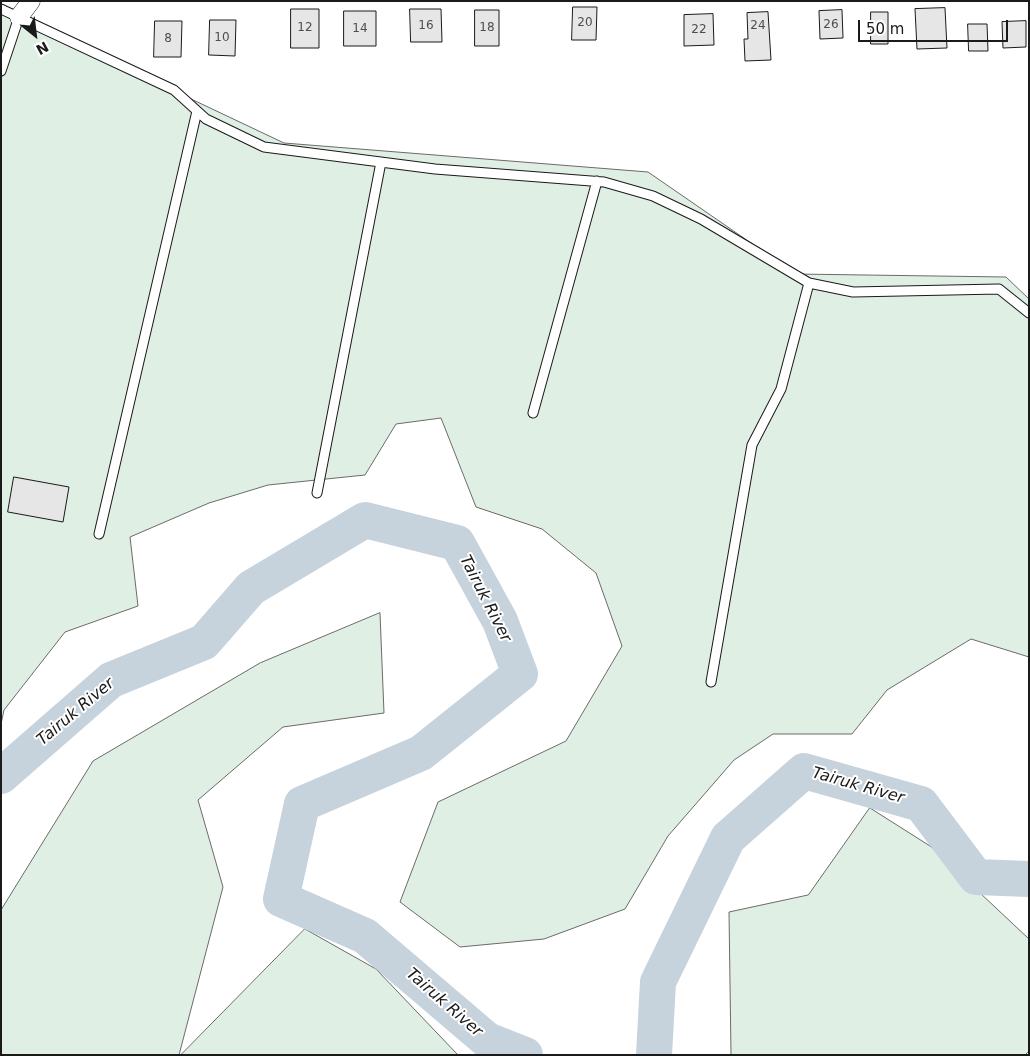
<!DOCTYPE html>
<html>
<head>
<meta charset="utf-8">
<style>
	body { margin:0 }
	#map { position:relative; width:1030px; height:1056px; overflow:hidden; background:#fff; font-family:"DejaVu Sans",sans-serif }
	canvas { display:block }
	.frame { position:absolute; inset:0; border:2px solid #1a1a1a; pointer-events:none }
	.north { position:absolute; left:10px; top:10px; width:50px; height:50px; -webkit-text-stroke:4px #fff; paint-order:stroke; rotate:151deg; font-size:14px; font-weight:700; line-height:20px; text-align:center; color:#1a1a1a }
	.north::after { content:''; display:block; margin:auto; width:18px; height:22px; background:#1a1a1a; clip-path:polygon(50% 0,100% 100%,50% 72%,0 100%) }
	.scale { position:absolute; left:858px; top:20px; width:150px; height:22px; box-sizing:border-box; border:2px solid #1a1a1a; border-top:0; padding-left:6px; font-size:15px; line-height:18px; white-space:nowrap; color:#1a1a1a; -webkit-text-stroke:4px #fff; paint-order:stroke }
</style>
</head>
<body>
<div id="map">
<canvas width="1030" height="1056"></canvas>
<div class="frame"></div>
<div class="north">N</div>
<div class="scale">50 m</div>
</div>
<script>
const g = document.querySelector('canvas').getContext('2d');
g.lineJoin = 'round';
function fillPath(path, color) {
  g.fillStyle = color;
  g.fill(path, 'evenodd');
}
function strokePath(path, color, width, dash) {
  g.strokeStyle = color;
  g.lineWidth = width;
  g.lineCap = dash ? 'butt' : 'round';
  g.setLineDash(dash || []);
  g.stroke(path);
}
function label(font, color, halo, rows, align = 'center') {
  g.font = font + ' "DejaVu Sans",sans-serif';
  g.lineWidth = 4;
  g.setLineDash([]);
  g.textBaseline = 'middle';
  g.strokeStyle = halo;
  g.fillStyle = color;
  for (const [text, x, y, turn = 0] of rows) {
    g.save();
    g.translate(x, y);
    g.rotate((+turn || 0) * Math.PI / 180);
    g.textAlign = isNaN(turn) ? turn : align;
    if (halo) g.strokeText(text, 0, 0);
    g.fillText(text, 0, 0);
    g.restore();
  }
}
const green = new Path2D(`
	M 1,9 L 284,143 L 648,172 L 796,274 L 1006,277 L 1029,299 L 1029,657 L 971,639 L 887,690 L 852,734 L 773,734 L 734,760 L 668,836 L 625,909 L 544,939 L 460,947 L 400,902 L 438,802 L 566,741 L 622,646 L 596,573 L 542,529 L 476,507 L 441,418 L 396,424 L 365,475 L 268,485 L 209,503 L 130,537 L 138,606 L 65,632 L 4,710 L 1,724 Z
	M 380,613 L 384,713 L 283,727 L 198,800 L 223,887 L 179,1055 L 1,1055 L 1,910 L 93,761 L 260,663 Z
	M 870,808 L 930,846 L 1029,939 L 1029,1051 L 1025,1055 L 731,1055 L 729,912 L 808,895 Z
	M 305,929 L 376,969 L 458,1055 L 181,1055 Z`);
fillPath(green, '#e0efe3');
strokePath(green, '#6a6a6a', 1);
strokePath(new Path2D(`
	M 1,776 L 111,680 L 204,642 L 251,588 L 365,520 L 457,543 L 500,621 L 520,674 L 421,753 L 302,804 L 281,899 L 365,936 L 487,1040 L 525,1055
	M 654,1055 L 658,982 L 728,838 L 804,771 L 921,804 L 976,877 L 1029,879`), '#c6d2dc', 36);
const building = new Path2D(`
	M 573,7 L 597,7 L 596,40 L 572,40 Z
	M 945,8 L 947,48 L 917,49 L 915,9 Z
	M 291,9 L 319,9 L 319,48 L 291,48 Z
	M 410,9 L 441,9 L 442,42 L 411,42 Z
	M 475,10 L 499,10 L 499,46 L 475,46 Z
	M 842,10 L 843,38 L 820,39 L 819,11 Z
	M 344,11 L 376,11 L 376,46 L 344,46 Z
	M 768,12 L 771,60 L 745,61 L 744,39 L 748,39 L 747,13 Z
	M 871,12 L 888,12 L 888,44 L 871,44 Z
	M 713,14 L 714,45 L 684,46 L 684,15 Z
	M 210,20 L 236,20 L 235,56 L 209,55 Z
	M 155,21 L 182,21 L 181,57 L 154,57 Z
	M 1026,21 L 1026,47 L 1003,48 L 1002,22 Z
	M 968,24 L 987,24 L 988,51 L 969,51 Z
	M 14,477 L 69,487 L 63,522 L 8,512 Z`);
fillPath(building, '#e6e6e6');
strokePath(building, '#1a1a1a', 1);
const service = new Path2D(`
	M 1,9 L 174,90 L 206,119 L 264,147 L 435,169 L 604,182 L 653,196 L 701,219 L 809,283 L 853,292 L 999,289 L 1029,313
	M 1,71 L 19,17
	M 533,413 L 597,181
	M 317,493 L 381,162
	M 99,534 L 197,111
	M 711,682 L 752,445 L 781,389 L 809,283`);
const minor = new Path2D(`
	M 19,17 L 31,1`);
strokePath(service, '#1a1a1a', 11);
strokePath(minor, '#1a1a1a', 19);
strokePath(service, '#fff', 9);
strokePath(minor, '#fff', 18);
label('12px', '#4d4d4d', null, [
	["20",585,23],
	["26",831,25],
	["16",426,26],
	["24",758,26],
	["12",305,28],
	["18",487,28],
	["14",360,29],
	["22",699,30],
	["10",222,38],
	["8",168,39]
]);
label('italic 16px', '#1a1a1a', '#fff', [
	["Tairuk River",485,599,63],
	["Tairuk River",76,712,-40],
	["Tairuk River",858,786,16],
	["Tairuk River",444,1003,41]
]);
</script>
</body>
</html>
